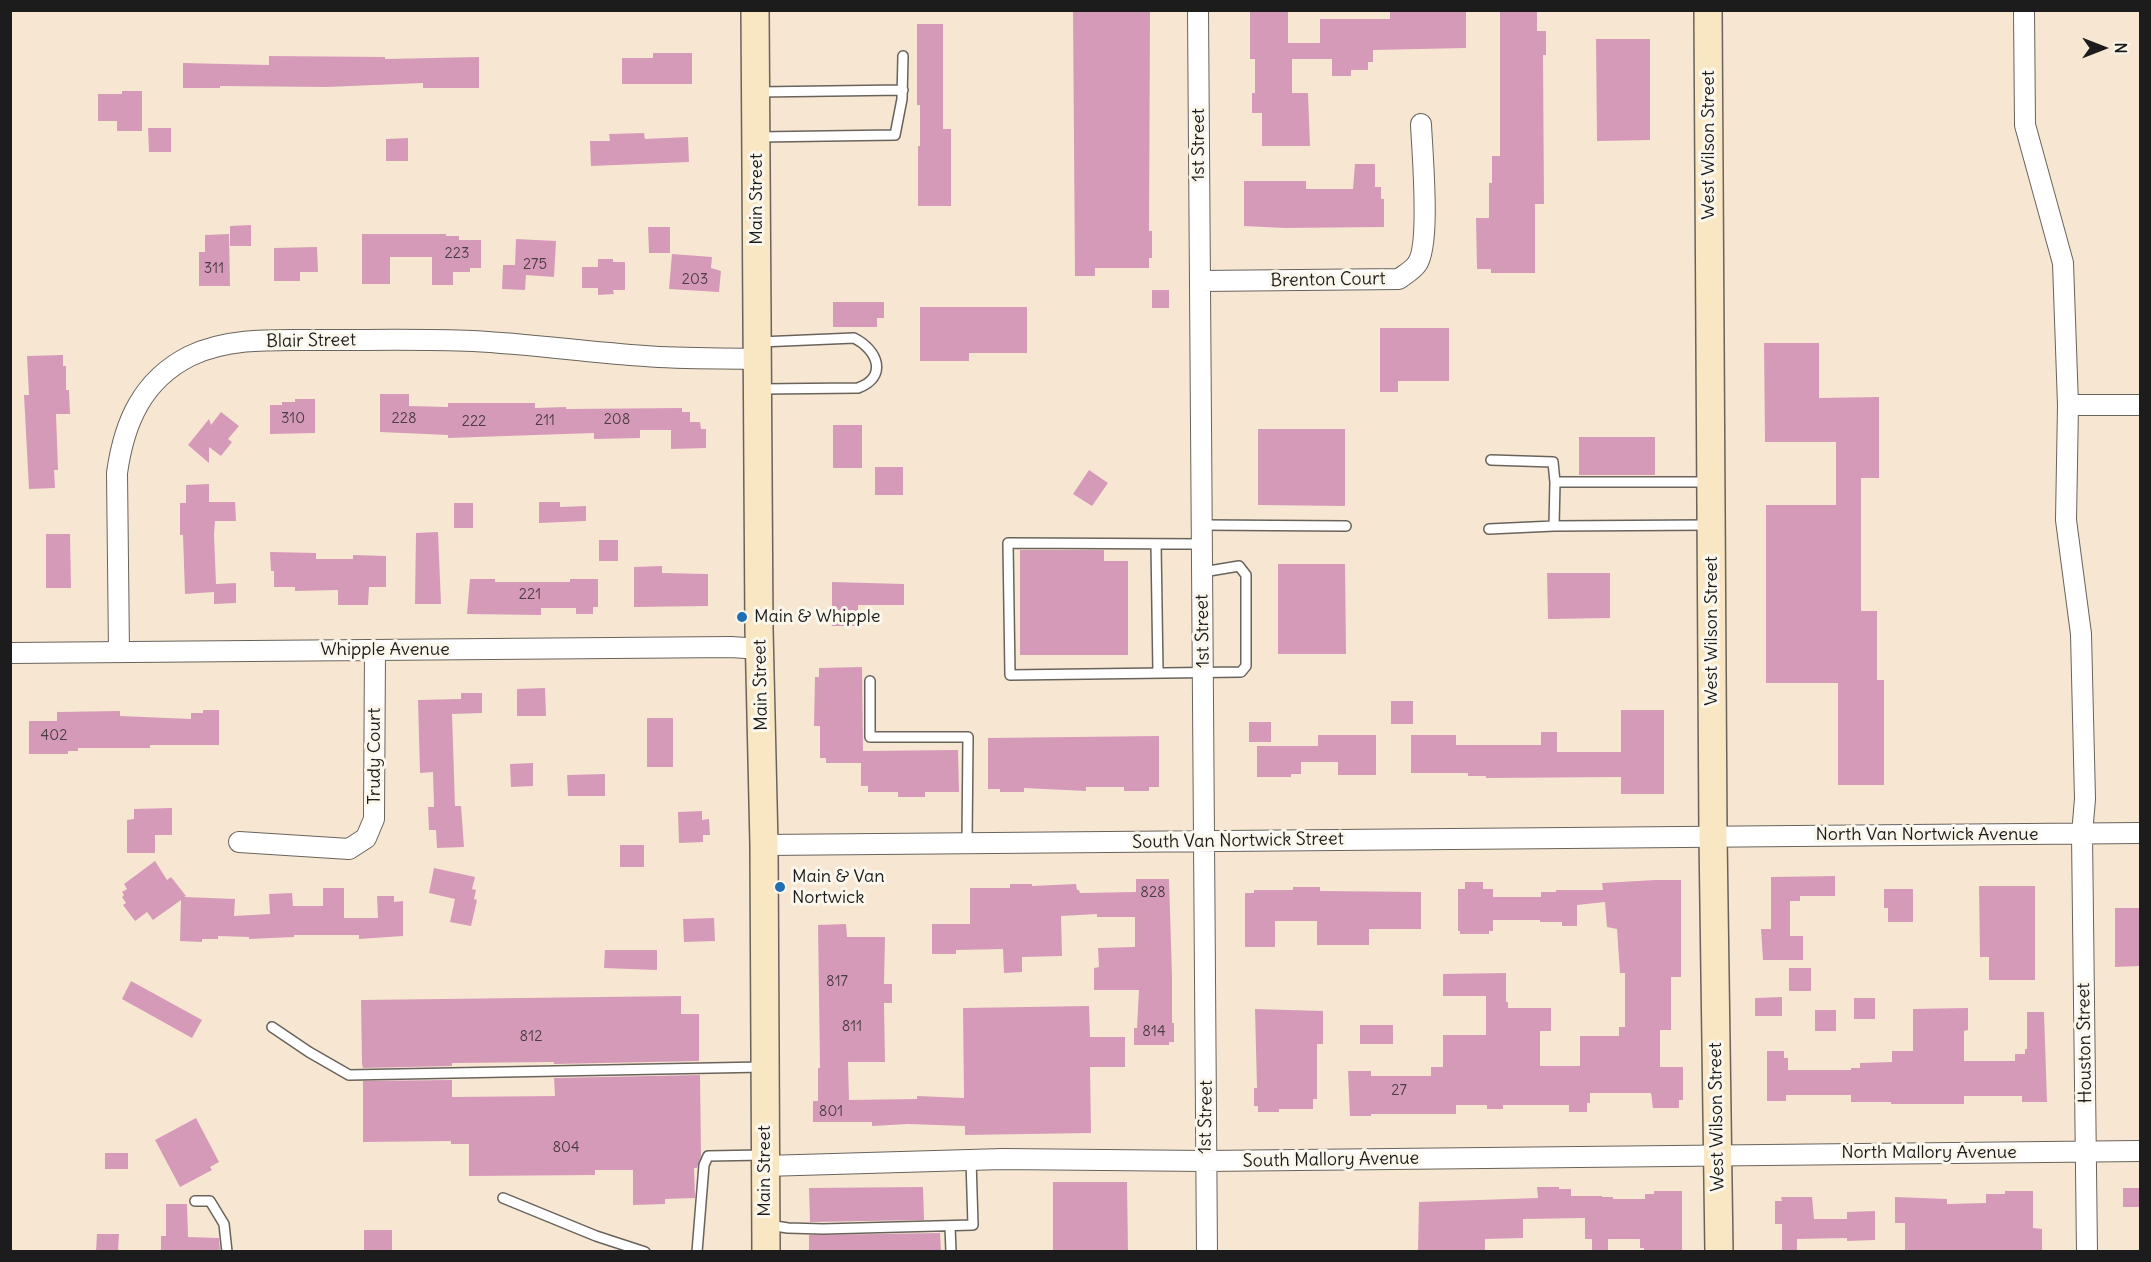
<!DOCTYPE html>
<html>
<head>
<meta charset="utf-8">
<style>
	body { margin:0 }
	#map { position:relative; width:2151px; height:1262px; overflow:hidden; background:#f7e7d2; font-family:Delius,sans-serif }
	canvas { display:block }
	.frame { position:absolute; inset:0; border:12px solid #1c1c1c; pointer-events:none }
	.north { position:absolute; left:2073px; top:18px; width:60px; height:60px; -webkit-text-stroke:4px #fbf7ec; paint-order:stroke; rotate:90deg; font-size:16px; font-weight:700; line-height:24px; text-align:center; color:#1c1c1c }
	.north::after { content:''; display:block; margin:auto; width:21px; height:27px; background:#1c1c1c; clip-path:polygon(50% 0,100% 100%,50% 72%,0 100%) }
</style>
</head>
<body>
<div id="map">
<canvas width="2151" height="1262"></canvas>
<div class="frame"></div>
<div class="north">N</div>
</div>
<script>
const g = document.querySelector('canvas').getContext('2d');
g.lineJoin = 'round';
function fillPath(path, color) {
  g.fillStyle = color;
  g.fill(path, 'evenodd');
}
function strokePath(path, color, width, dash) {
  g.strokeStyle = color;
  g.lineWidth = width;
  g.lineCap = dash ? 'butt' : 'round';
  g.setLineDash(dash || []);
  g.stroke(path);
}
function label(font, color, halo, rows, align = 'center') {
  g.font = font + ' Delius,sans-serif';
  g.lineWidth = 6;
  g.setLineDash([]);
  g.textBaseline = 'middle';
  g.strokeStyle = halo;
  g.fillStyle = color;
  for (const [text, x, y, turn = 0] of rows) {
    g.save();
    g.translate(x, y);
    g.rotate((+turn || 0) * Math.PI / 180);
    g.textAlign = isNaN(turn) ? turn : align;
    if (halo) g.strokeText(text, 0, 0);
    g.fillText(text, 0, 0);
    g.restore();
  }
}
fillPath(new Path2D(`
	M 1073,10 L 1150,10 L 1149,231 L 1152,231 L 1152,258 L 1149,258 L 1149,268 L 1095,268 L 1095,276 L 1075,276 Z
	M 1250,10 L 1288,10 L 1288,43 L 1320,43 L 1320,19 L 1390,19 L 1390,12 L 1466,12 L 1466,48 L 1373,50 L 1373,62 L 1368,62 L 1368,70 L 1351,70 L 1351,76 L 1332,76 L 1332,59 L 1292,59 L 1292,93 L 1308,93 L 1310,146 L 1262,146 L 1262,113 L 1252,113 L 1252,93 L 1255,93 L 1255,59 L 1250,59 Z
	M 1500,10 L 1537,10 L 1537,31 L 1546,31 L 1546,55 L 1543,55 L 1544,204 L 1535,204 L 1535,273 L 1491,273 L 1491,269 L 1477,269 L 1476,218 L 1489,218 L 1489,183 L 1492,183 L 1492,156 L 1500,156 Z
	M 917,24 L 943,24 L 943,129 L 951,129 L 951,206 L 918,206 L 918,146 L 920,146 L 920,105 L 917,105 Z
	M 1596,39 L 1650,39 L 1650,140 L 1597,141 Z
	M 653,53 L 692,53 L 692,84 L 622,84 L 622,58 L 653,58 Z
	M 269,56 L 385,57 L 385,59 L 479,57 L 479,88 L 423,88 L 423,83 L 327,87 L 220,86 L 220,88 L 183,88 L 183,63 L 269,65 Z
	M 122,91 L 142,91 L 142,131 L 117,131 L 117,121 L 98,121 L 98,94 L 122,94 Z
	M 148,128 L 171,128 L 171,152 L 149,152 Z
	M 644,133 L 645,139 L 688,137 L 689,162 L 591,166 L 590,141 L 610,141 L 609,134 Z
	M 408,138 L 408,161 L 386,161 L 386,139 Z
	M 1355,164 L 1375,164 L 1375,187 L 1381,187 L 1381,199 L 1384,199 L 1384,227 L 1285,228 L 1244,226 L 1244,181 L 1306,181 L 1306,189 L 1353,189 Z
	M 251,225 L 251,246 L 230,246 L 230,226 Z
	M 648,227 L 670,227 L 670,253 L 649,253 Z
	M 229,234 L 230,286 L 199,286 L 199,252 L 205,252 L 205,235 Z
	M 362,234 L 446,234 L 446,236 L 459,236 L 459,240 L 481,240 L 481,268 L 470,268 L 470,272 L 453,272 L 453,285 L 432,285 L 432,257 L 390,257 L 390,284 L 362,284 Z
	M 516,239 L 556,241 L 554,277 L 526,275 L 525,290 L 502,289 L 503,265 L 515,265 Z
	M 317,247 L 318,272 L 300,272 L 300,281 L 274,281 L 274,248 Z
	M 672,254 L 712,257 L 711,268 L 721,271 L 719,292 L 669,289 Z
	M 598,259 L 613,259 L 613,262 L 625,262 L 625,290 L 613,290 L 614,294 L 598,295 L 598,288 L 582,288 L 582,267 L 598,267 Z
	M 1152,290 L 1169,290 L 1169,308 L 1152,308 Z
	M 833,302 L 884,302 L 884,318 L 877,318 L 877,327 L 833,327 Z
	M 920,307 L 1027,307 L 1027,353 L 969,353 L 969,361 L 920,361 Z
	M 1380,328 L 1449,328 L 1449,381 L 1398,381 L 1398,392 L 1380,392 Z
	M 1764,343 L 1819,343 L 1819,398 L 1879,397 L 1879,478 L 1861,478 L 1861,611 L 1877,611 L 1877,680 L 1884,680 L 1884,785 L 1838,785 L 1838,683 L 1766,683 L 1766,505 L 1836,505 L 1836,442 L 1765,442 Z
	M 63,355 L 63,366 L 66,366 L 66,390 L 69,390 L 70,414 L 56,414 L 58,470 L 54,470 L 55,488 L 29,489 L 24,395 L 29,395 L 27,356 Z
	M 380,394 L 409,394 L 409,406 L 448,407 L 448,403 L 535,403 L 535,408 L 566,407 L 566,409 L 682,408 L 682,412 L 690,412 L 690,422 L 700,422 L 701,429 L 706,429 L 706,448 L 671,449 L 671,430 L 640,430 L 640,438 L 594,439 L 594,433 L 448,438 L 448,435 L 380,432 Z
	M 295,399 L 315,399 L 315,433 L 270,434 L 270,405 L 282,405 L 282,402 L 295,402 Z
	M 221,412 L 239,426 L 228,439 L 232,442 L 221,456 L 209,447 L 209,463 L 188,445 L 209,419 L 211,425 Z
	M 833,425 L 862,425 L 862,468 L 833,468 Z
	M 1258,429 L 1345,429 L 1345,506 L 1258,505 Z
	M 1579,437 L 1655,437 L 1655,475 L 1579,475 Z
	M 875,467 L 903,467 L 903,495 L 875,495 Z
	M 1089,470 L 1108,483 L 1092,506 L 1073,494 Z
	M 209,484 L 209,502 L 235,502 L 236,521 L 215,521 L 214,535 L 216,584 L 236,583 L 236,603 L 214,604 L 214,592 L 185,594 L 183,535 L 180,535 L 180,503 L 186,503 L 186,485 Z
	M 539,502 L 560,502 L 560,507 L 586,506 L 586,521 L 539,523 Z
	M 454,503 L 473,503 L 473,528 L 454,528 Z
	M 438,532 L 441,604 L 415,604 L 416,533 Z
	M 46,534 L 70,534 L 71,588 L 46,588 Z
	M 599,540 L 618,540 L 618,561 L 599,561 Z
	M 1020,550 L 1104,550 L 1104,561 L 1128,561 L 1128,655 L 1020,655 Z
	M 270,552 L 316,553 L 316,559 L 353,559 L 353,555 L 386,556 L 386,587 L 369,587 L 368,605 L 338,605 L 338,590 L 295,591 L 295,587 L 274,587 L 274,571 L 271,571 Z
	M 1278,564 L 1345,564 L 1346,654 L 1278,654 Z
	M 662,566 L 662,573 L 708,574 L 708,606 L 634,607 L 634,567 Z
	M 1547,573 L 1610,573 L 1610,618 L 1548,619 Z
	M 470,579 L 495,579 L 495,582 L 570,582 L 570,579 L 598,579 L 598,607 L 593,607 L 593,614 L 576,614 L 576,608 L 541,608 L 541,615 L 467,614 Z
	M 832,582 L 904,584 L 904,605 L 858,605 L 858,626 L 832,626 Z
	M 862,667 L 863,751 L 958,750 L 959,792 L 925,792 L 925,797 L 898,797 L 898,792 L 868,792 L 868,786 L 861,786 L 861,763 L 826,763 L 826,758 L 820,758 L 820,726 L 814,726 L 815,677 L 819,677 L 819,668 Z
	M 545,688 L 546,716 L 517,716 L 517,689 Z
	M 461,693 L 482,693 L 482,713 L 452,714 L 455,806 L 461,806 L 464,847 L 437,848 L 436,830 L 429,830 L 428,807 L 434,807 L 433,772 L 420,773 L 418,700 L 461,699 Z
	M 1391,701 L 1413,701 L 1413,724 L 1391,724 Z
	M 203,710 L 219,710 L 219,745 L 150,745 L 150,748 L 78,748 L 78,751 L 68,751 L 68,754 L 29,754 L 29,721 L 57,721 L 57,712 L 120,711 L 120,716 L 191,719 L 191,713 L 203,713 Z
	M 1621,710 L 1664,710 L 1664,794 L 1621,794 L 1621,777 L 1486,778 L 1486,776 L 1468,776 L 1468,773 L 1411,773 L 1411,735 L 1456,735 L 1456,745 L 1541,745 L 1541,732 L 1557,732 L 1557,752 L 1621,752 Z
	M 647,718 L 673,718 L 673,767 L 647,767 Z
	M 1249,722 L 1271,722 L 1271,742 L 1249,742 Z
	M 1318,735 L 1376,735 L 1376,775 L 1338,775 L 1338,762 L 1301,762 L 1301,774 L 1291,774 L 1291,777 L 1257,777 L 1257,746 L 1318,746 Z
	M 1159,736 L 1159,787 L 1149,787 L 1149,791 L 1124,791 L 1124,787 L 1086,787 L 1086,791 L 1024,788 L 1024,792 L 1000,792 L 1000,789 L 988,789 L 988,738 Z
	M 533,763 L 533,786 L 511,787 L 510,764 Z
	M 605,774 L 605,796 L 568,796 L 567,775 Z
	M 172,808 L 172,835 L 155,835 L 155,853 L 127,853 L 127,820 L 134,819 L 134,809 Z
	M 702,811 L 702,820 L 709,819 L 710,835 L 703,835 L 703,842 L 679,843 L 678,812 Z
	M 620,845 L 644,845 L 644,867 L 620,867 Z
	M 155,861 L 167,880 L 171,877 L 186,896 L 184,897 L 235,899 L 234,916 L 270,914 L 269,894 L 292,893 L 293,906 L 323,906 L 323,888 L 344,888 L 344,918 L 378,918 L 377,896 L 394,896 L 394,902 L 403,901 L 403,936 L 359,939 L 359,935 L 294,935 L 294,937 L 249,939 L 249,937 L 218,936 L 218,939 L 202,939 L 202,942 L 180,941 L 181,900 L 153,920 L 147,912 L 135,921 L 123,905 L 126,903 L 122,897 L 124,895 L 122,892 L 127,889 L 124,884 Z
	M 434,868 L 475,877 L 472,889 L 476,890 L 474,899 L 477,900 L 471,926 L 450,922 L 455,899 L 429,893 Z
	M 1835,876 L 1835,896 L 1800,896 L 1800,901 L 1790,901 L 1790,936 L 1803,936 L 1803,960 L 1763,960 L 1761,929 L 1771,929 L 1771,877 Z
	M 1136,879 L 1169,879 L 1172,976 L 1172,1023 L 1174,1023 L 1174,1042 L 1169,1042 L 1169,1045 L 1134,1045 L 1134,1028 L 1137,1028 L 1139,990 L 1094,990 L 1094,968 L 1099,967 L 1098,948 L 1135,947 L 1135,917 L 1097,917 L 1097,914 L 1061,916 L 1062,956 L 1022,957 L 1022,972 L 1004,973 L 1003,949 L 956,950 L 956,954 L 932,954 L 932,924 L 970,924 L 970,888 L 1010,888 L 1010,884 L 1032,884 L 1032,886 L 1076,884 L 1077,890 L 1079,890 L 1080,893 L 1136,892 Z
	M 1656,880 L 1681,880 L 1681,977 L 1671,977 L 1671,1030 L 1660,1030 L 1660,1067 L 1683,1067 L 1683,1100 L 1679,1100 L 1679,1108 L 1653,1108 L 1651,1093 L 1590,1093 L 1590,1103 L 1587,1103 L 1587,1112 L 1569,1112 L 1569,1105 L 1503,1105 L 1503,1109 L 1487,1109 L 1487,1105 L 1456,1105 L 1456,1114 L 1371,1114 L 1371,1116 L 1350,1116 L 1348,1071 L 1371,1071 L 1371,1076 L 1431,1076 L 1431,1067 L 1443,1067 L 1443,1035 L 1486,1035 L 1486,996 L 1443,996 L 1443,974 L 1506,973 L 1506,1002 L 1508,1002 L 1508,1008 L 1551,1008 L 1551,1031 L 1540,1031 L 1540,1066 L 1580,1066 L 1580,1036 L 1619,1036 L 1619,1027 L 1625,1027 L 1625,973 L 1620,973 L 1617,929 L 1607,927 L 1605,902 L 1577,905 L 1577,926 L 1562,926 L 1562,922 L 1540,922 L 1540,920 L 1493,920 L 1493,931 L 1489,931 L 1489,934 L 1460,934 L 1460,931 L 1458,931 L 1458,889 L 1465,889 L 1465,882 L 1483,882 L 1483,889 L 1493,889 L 1493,897 L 1541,897 L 1541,892 L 1556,892 L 1556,890 L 1603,890 L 1602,883 Z
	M 1979,886 L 2035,886 L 2035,980 L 1989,980 L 1989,957 L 1980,957 Z
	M 1293,887 L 1320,887 L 1320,891 L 1421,892 L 1421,929 L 1369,929 L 1369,945 L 1317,945 L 1317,921 L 1275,921 L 1275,947 L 1245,947 L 1245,893 L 1254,893 L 1254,890 L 1293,890 Z
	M 1884,889 L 1913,889 L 1913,922 L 1888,922 L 1888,908 L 1884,908 Z
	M 2115,908 L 2140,908 L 2140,966 L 2115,967 Z
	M 714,918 L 715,941 L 684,942 L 683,919 Z
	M 846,924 L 847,937 L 885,937 L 884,984 L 892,984 L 892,1003 L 884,1003 L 885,1062 L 848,1062 L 849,1100 L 917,1099 L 917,1096 L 964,1098 L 963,1008 L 1089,1006 L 1090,1037 L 1125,1037 L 1125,1067 L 1090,1067 L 1091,1133 L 965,1135 L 965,1126 L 908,1124 L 872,1126 L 872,1122 L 813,1122 L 813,1101 L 818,1101 L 818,1068 L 820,1068 L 818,925 Z
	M 605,950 L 657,950 L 657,970 L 604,968 Z
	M 1789,968 L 1811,968 L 1811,991 L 1789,991 Z
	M 131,981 L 202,1020 L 192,1038 L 122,999 Z
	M 681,996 L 681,1014 L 699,1014 L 699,1061 L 554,1064 L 554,1062 L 452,1063 L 452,1066 L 363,1068 L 362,1064 L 361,1000 Z
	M 1782,997 L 1782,1016 L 1755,1016 L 1755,998 Z
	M 1854,998 L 1875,998 L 1875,1019 L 1854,1019 Z
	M 1968,1008 L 1968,1030 L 1964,1031 L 1964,1061 L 2015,1061 L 2015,1054 L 2025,1054 L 2025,1049 L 2027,1049 L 2027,1012 L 2044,1012 L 2047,1102 L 2022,1102 L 2022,1096 L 1964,1096 L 1964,1104 L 1891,1104 L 1891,1102 L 1851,1102 L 1851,1095 L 1786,1095 L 1786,1101 L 1767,1101 L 1767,1051 L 1784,1051 L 1784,1058 L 1788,1058 L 1788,1070 L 1851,1070 L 1851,1068 L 1860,1068 L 1860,1063 L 1892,1062 L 1892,1051 L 1913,1051 L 1913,1009 Z
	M 1255,1009 L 1323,1011 L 1323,1044 L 1317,1044 L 1317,1099 L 1313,1099 L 1313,1109 L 1279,1109 L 1279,1112 L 1258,1112 L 1258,1106 L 1254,1106 L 1254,1088 L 1257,1088 Z
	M 1815,1010 L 1836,1010 L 1836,1031 L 1815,1031 Z
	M 1360,1025 L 1393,1025 L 1393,1044 L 1360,1044 Z
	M 700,1075 L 701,1156 L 697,1168 L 694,1168 L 695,1198 L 665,1199 L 665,1204 L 633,1205 L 633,1170 L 595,1170 L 595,1175 L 469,1176 L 469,1144 L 451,1144 L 451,1141 L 363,1142 L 363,1081 L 452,1080 L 452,1097 L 555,1096 L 554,1078 Z
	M 196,1118 L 219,1162 L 210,1167 L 212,1170 L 180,1187 L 155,1140 Z
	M 105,1153 L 128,1153 L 128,1169 L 105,1169 Z
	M 1053,1182 L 1127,1182 L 1128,1251 L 1053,1251 Z
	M 923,1187 L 924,1220 L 810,1222 L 809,1188 Z
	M 1537,1187 L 1559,1187 L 1559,1189 L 1571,1189 L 1571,1196 L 1602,1196 L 1602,1197 L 1613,1197 L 1613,1199 L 1645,1199 L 1645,1194 L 1654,1194 L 1654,1191 L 1682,1191 L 1682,1251 L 1644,1251 L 1644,1248 L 1640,1248 L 1640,1239 L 1608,1239 L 1608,1250 L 1592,1250 L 1592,1239 L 1585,1239 L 1585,1218 L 1523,1219 L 1523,1238 L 1485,1239 L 1485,1251 L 1418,1251 L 1419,1202 L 1538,1198 Z
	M 2123,1188 L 2140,1188 L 2140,1207 L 2123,1207 Z
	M 2005,1191 L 2033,1191 L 2033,1228 L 2042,1229 L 2042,1251 L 1905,1251 L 1905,1223 L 1895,1223 L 1895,1197 L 1947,1199 L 1947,1204 L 1986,1203 L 1986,1194 L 2005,1194 Z
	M 1781,1197 L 1812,1197 L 1814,1219 L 1847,1219 L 1847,1212 L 1875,1211 L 1875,1240 L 1847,1241 L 1847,1238 L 1797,1239 L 1797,1251 L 1782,1251 L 1782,1224 L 1775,1224 L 1775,1201 L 1782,1201 Z
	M 166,1204 L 187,1204 L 188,1237 L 219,1238 L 220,1251 L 161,1251 L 161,1236 L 166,1236 Z
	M 364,1230 L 392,1230 L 392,1250 L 364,1250 Z
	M 940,1233 L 941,1251 L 809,1251 L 809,1235 Z
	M 97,1234 L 119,1234 L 118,1251 L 96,1251 Z`), '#d69ab9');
const lane = new Path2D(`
	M 758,92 L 903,90
	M 759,137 L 895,135 L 902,99 L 903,56
	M 760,389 L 858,388 C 888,377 878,350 854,338 L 760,342
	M 1491,460 L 1553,462 L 1555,482
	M 1202,525 L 1346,526
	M 1554,526 L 1555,482 L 1709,482
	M 1489,529 L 1554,526 L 1709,525
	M 1156,544 L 1158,673
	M 1202,544 L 1008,543 L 1010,675 L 1241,672 L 1246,666 L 1246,575 L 1239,566 L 1203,572
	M 870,681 L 870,737 L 968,737 L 967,843
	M 272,1027 L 309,1052 L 349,1075 L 763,1067
	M 503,1198 L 596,1236 L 645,1252
	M 195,1201 L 210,1201 L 224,1224 L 227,1252
	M 768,1225 L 788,1228 L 823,1229 L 973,1225 L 971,1160
	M 950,1226 L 951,1252
	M 697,1252 L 704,1165 L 708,1156 L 763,1155`);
const street = new Path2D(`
	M 1198,10 L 1207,1252
	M 2024,10 L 2025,125 L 2063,263 L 2068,405 L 2066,520 L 2081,634 L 2085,799 L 2082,834 L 2087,1252
	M 1201,281 L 1399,279 C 1404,275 1413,270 1417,264 C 1431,245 1422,151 1421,124
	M 2068,405 L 2140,405
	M 119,652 L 117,473 C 124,423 142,380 190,356 C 233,335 286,341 333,340 C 379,340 426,339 473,341 C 530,344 587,352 645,356 C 682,359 720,358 758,359
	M 10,653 L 731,647 L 760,649
	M 239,842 L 349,849 L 366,838 L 374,819 L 375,650
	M 764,845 L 2140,833
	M 765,1166 L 1003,1159 L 1205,1161 L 2140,1151`);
const secondary = new Path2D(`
	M 755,10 L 759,629 L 764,845 L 766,1252
	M 1708,10 L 1713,836 L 1719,1252`);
strokePath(lane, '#69635c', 12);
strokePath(street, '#69635c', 22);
strokePath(secondary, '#69635c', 30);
strokePath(lane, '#fff', 9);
strokePath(street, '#fff', 20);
strokePath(secondary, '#f9e7c3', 27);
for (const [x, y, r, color] of [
	[742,617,6,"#1f6fb2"],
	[780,887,6,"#1f6fb2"]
]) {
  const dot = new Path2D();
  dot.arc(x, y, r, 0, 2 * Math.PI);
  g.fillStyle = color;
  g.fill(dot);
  strokePath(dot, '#fbf7ec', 2);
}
label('15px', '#4a3c43', null, [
	["223",457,254],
	["275",535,265],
	["311",214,269],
	["203",695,280],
	["310",293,419],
	["228",404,419],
	["208",617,420],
	["211",545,421],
	["222",474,422],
	["221",530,595],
	["402",54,736],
	["828",1153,893],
	["817",837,982],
	["811",852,1027],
	["814",1154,1032],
	["812",531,1037],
	["27",1399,1091],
	["801",831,1112],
	["804",566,1148]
]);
label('18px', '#1c1c1c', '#fbf7ec', [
	["1st Street",1199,145,-90],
	["West Wilson Street",1709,145,-90],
	["Main Street",757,199,-90],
	["Brenton Court",1328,280,-1],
	["Blair Street",311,341,-1],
	["1st Street",1203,631,-91],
	["West Wilson Street",1712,631,-90],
	["Whipple Avenue",385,650],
	["Main Street",761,685,-91],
	["Trudy Court",375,756,-90],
	["North Van Nortwick Avenue",1927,835],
	["South Van Nortwick Street",1238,841,-1],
	["Houston Street",2085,1043,-91],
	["1st Street",1206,1117,-89],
	["West Wilson Street",1717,1117,-91],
	["North Mallory Avenue",1929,1153],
	["South Mallory Avenue",1331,1160,-1],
	["Main Street",765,1171,-90]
]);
label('18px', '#1c1c1c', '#fbf7ec', [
	["Main & Whipple",754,617],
	["Main & Van",792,877],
	["Nortwick",792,898]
], 'left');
</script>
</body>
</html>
